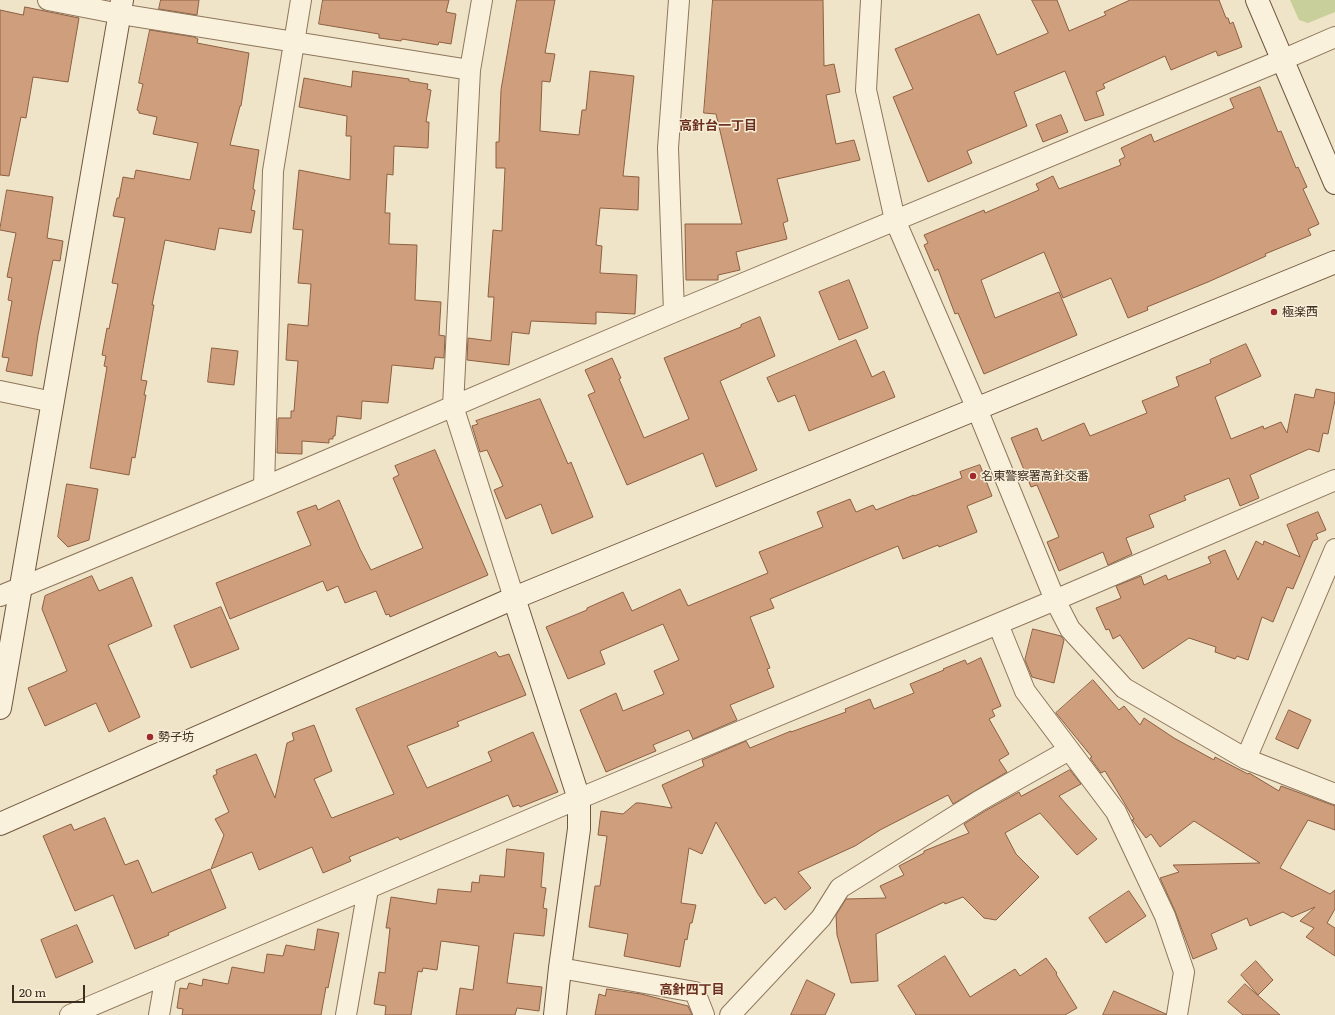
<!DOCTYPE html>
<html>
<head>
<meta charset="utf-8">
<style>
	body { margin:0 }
	#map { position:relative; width:1335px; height:1015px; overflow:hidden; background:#f0e4c8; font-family:Literata,serif }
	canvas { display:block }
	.scale { position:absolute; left:12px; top:985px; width:73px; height:18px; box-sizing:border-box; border:2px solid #3d2e20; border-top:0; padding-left:5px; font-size:12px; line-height:14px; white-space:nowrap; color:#3d2e20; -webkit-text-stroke:3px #f7eed8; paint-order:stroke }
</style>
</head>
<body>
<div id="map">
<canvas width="1335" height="1015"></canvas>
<div class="scale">20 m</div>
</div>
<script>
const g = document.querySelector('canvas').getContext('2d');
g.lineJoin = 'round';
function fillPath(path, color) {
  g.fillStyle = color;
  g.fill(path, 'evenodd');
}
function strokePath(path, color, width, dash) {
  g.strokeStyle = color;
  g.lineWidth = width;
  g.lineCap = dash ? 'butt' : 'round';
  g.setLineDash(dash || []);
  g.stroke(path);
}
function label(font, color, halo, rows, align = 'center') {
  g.font = font + ' Literata,"Noto Sans JP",serif';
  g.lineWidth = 3;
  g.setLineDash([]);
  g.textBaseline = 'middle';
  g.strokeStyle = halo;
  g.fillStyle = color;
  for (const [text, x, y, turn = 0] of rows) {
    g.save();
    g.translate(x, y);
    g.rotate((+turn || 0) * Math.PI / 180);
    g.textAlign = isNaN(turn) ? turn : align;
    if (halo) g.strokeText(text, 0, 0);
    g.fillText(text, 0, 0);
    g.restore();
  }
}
fillPath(new Path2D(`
	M 1290,0 L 1335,0 L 1335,12 L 1308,23 L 1299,20 Z`), '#c9cf9b');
const building = new Path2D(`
	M 161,0 L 199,0 L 197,15 L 159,9 Z
	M 323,0 L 449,0 L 446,12 L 456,14 L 451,44 L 439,42 L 438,45 L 402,39 L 401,41 L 379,38 L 379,34 L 319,24 Z
	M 517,0 L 555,0 L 545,53 L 555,54 L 550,82 L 542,81 L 540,131 L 579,135 L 582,110 L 586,110 L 590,71 L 634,76 L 623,176 L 639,177 L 638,210 L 600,208 L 596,245 L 602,246 L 600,273 L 637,275 L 635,314 L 596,312 L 596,324 L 531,321 L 529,334 L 512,332 L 509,365 L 467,360 L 468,338 L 491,341 L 494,297 L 488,297 L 493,230 L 502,231 L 505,168 L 496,168 L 496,142 L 499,142 L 501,90 Z
	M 713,0 L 823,0 L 824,66 L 834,64 L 840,92 L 826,95 L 836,144 L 854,140 L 860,160 L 777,179 L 788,221 L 783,223 L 787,239 L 736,252 L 740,270 L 718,275 L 718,280 L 686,280 L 685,224 L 742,224 L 716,114 L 704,113 Z
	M 1032,0 L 1057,0 L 1069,31 L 1106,15 L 1104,12 L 1130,0 L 1219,0 L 1226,18 L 1228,18 L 1230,24 L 1233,22 L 1242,47 L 1218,56 L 1216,51 L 1171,70 L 1165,56 L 1103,84 L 1105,88 L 1096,92 L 1104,115 L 1085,121 L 1065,71 L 1014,92 L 1027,126 L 967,151 L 972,163 L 928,182 L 893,97 L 913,89 L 895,49 L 979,14 L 997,55 L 1048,33 Z
	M 25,7 L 79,18 L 68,82 L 33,77 L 26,118 L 21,117 L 9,176 L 0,175 L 0,10 L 23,15 Z
	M 150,30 L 194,37 L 198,39 L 197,43 L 249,53 L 241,106 L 240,106 L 230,145 L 259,150 L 253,189 L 255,190 L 251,210 L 255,211 L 251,233 L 219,228 L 215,250 L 165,240 L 152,305 L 154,305 L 141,380 L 147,381 L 144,395 L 146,395 L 135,458 L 132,457 L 129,475 L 90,468 L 107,367 L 104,366 L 106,356 L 102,355 L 107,328 L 109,329 L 118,284 L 112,283 L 125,218 L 113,216 L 117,198 L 119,198 L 123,177 L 134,179 L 136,170 L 190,180 L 198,143 L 153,134 L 157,117 L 139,113 L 139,111 L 137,110 L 143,84 L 139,83 Z
	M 353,71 L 409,79 L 409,81 L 428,84 L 427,89 L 431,90 L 426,122 L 429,122 L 428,148 L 394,146 L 393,175 L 387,174 L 385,213 L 390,213 L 389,244 L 417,245 L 415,300 L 441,302 L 439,335 L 445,336 L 444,358 L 435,357 L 433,369 L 392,365 L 388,403 L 362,401 L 361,419 L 337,416 L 335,436 L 333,436 L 333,439 L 329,439 L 329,443 L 302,441 L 302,454 L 277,453 L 278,418 L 291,418 L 291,411 L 294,411 L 298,361 L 286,360 L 288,324 L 308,326 L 311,284 L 298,283 L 303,230 L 293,229 L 299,170 L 350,180 L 351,136 L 346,136 L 347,116 L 299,107 L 304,78 L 351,87 Z
	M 1260,87 L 1278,132 L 1281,131 L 1296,168 L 1298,167 L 1307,187 L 1303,189 L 1319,224 L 1308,229 L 1311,235 L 1265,254 L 1266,256 L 1208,282 L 1147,307 L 1148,310 L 1128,318 L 1111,278 L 1063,298 L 1044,252 L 981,280 L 995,318 L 1059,292 L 1077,335 L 984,374 L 958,313 L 955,314 L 938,269 L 935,271 L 924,245 L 928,243 L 924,235 L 984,210 L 985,213 L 1039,190 L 1036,184 L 1053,176 L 1059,189 L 1121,165 L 1119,160 L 1125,157 L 1121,148 L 1151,134 L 1154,142 L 1234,108 L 1230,99 Z
	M 1061,115 L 1068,132 L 1043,142 L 1036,125 Z
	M 7,190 L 53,197 L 47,238 L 63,241 L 60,261 L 53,260 L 38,335 L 32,376 L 6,371 L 9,358 L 2,357 L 12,301 L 8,300 L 12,278 L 7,277 L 16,233 L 0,230 Z
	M 849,280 L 868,328 L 839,340 L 819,292 Z
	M 760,317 L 775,356 L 720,381 L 757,470 L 716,487 L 703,453 L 627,485 L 588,395 L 595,392 L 585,370 L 612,358 L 621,378 L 619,379 L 644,438 L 689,419 L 664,358 L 741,327 L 741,325 Z
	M 856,340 L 872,377 L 884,371 L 895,397 L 809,431 L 795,395 L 778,402 L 767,378 Z
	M 1246,344 L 1261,376 L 1215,397 L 1231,439 L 1263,426 L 1264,429 L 1281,422 L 1287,433 L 1295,394 L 1314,398 L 1316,389 L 1335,393 L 1335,400 L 1328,434 L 1323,433 L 1319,452 L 1309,449 L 1250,475 L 1259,498 L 1240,506 L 1229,478 L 1184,496 L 1186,500 L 1149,515 L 1154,527 L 1126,538 L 1132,554 L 1108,565 L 1103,552 L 1059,571 L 1047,542 L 1059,537 L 1037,485 L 1031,487 L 1011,438 L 1037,428 L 1042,441 L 1084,423 L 1090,436 L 1147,413 L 1142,401 L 1179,386 L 1176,377 L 1211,363 L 1210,360 Z
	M 212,348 L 238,351 L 234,385 L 208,382 Z
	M 540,399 L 568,464 L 571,462 L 593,517 L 552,534 L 541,504 L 506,519 L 494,490 L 503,486 L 487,450 L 480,452 L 472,426 L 478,424 L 476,421 Z
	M 435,450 L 488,575 L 390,617 L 389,614 L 386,615 L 376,591 L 345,603 L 338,586 L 327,591 L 323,581 L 230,619 L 216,583 L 311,545 L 297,512 L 316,505 L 318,510 L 339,500 L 360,549 L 371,570 L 423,548 L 393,478 L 399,475 L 395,466 Z
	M 980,465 L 992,496 L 967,506 L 977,532 L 939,547 L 938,545 L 903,559 L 898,546 L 770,599 L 774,608 L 750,617 L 770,668 L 767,669 L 774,687 L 730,705 L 737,720 L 693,739 L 689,730 L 653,745 L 656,751 L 606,772 L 580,710 L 616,693 L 623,711 L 664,694 L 654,671 L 679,660 L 663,624 L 600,651 L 605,664 L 568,679 L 546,627 L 587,610 L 587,608 L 623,592 L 632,611 L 680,589 L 688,606 L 768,573 L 759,552 L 823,527 L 817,512 L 850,499 L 856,512 L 873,505 L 876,510 L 914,495 L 914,496 L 962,478 L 960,472 Z
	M 67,484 L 98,489 L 89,540 L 68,547 L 58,537 Z
	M 1318,512 L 1326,530 L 1316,534 L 1318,539 L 1313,541 L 1293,589 L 1287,587 L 1273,622 L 1262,617 L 1248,660 L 1237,656 L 1235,659 L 1215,652 L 1216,647 L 1189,638 L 1143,669 L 1120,635 L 1113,639 L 1109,629 L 1106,630 L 1096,608 L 1121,598 L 1116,586 L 1141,576 L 1144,585 L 1166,575 L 1168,580 L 1211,563 L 1208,557 L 1225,550 L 1238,580 L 1256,541 L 1263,545 L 1264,541 L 1300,557 L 1287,525 Z
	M 92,576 L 99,591 L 132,577 L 152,626 L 108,645 L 140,717 L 109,732 L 96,703 L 45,726 L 28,688 L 67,671 L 42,609 L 45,596 Z
	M 221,607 L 239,649 L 191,668 L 174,626 Z
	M 1033,629 L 1061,636 L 1064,640 L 1054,683 L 1032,677 L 1025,660 Z
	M 496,652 L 499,657 L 509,654 L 526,695 L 457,722 L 459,726 L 407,746 L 427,788 L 492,761 L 488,752 L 533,732 L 558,792 L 520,807 L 519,805 L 513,807 L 508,795 L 400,840 L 398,837 L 349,857 L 351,861 L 323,873 L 312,847 L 259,870 L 252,852 L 211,869 L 224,835 L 215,819 L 229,812 L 213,776 L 217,774 L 216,770 L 256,754 L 275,798 L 287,743 L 294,740 L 292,733 L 314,725 L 332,771 L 314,779 L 331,817 L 332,818 L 394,794 L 356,709 Z
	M 981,658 L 1001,706 L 992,710 L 995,716 L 989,719 L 1009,754 L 999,760 L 1007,772 L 953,804 L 948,795 L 880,830 L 855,846 L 798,872 L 811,888 L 785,910 L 775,897 L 765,904 L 758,894 L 716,822 L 702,854 L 689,848 L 681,903 L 696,905 L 692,923 L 690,923 L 687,940 L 685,939 L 680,967 L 624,956 L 628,934 L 589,927 L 595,886 L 600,886 L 607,836 L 598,835 L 601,811 L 623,814 L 636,803 L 640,803 L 672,808 L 662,785 L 704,766 L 702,760 L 746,741 L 750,748 L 791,731 L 791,732 L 846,712 L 845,709 L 870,699 L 874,709 L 914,693 L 910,684 L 944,670 L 943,669 L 965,660 L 967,664 Z
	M 1093,680 L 1119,710 L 1124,706 L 1140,725 L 1144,718 L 1174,738 L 1214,760 L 1215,757 L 1248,774 L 1249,773 L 1279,791 L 1281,786 L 1335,806 L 1335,830 L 1308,820 L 1280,868 L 1330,894 L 1335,890 L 1335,909 L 1327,923 L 1335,928 L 1335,956 L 1306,937 L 1314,928 L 1300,921 L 1315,907 L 1292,917 L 1283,912 L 1250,926 L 1247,918 L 1211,934 L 1217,949 L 1193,959 L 1175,911 L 1160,878 L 1179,872 L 1173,865 L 1260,863 L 1194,821 L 1160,847 L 1151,834 L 1146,838 L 1133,821 L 1132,820 L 1134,819 L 1105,771 L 1101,773 L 1090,758 L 1092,757 L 1056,713 Z
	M 1289,710 L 1311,720 L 1298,749 L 1276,739 Z
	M 1070,770 L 1081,784 L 1059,796 L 1097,839 L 1077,855 L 1040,813 L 1005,833 L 1016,854 L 1039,877 L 996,920 L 984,918 L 963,897 L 945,904 L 944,902 L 876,934 L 878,981 L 851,983 L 837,935 L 836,915 L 846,899 L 886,898 L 880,886 L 904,875 L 899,866 L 924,853 L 924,851 L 969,833 L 964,824 L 985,811 L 1019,792 L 1021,796 Z
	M 105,818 L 125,865 L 138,860 L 152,893 L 210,869 L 226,908 L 168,933 L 169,935 L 135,949 L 113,895 L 75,911 L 43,836 L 71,824 L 74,830 Z
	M 507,849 L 544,853 L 541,887 L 546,888 L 543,908 L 547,909 L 544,936 L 514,933 L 507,983 L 542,987 L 539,1011 L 517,1008 L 515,1015 L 456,1015 L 460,988 L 473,990 L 479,946 L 441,941 L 437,970 L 423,968 L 422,972 L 418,971 L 411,1015 L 385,1015 L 386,1006 L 374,1004 L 379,972 L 385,973 L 390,928 L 386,928 L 391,897 L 436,904 L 438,889 L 471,892 L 472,882 L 479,883 L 480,875 L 504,877 Z
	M 1129,891 L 1146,916 L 1106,943 L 1089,918 Z
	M 77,925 L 93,962 L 56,978 L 41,940 Z
	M 318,929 L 339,933 L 328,988 L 326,987 L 321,1015 L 182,1015 L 183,1009 L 177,1008 L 180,988 L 187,989 L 189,983 L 202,986 L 203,979 L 228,984 L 232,967 L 264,973 L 267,954 L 283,956 L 286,945 L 314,950 Z
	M 945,956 L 970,997 L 1015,969 L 1020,976 L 1046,958 L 1057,973 L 1056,974 L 1077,1008 L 1065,1015 L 916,1015 L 898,986 Z
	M 1256,961 L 1273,980 L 1258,995 L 1241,975 Z
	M 807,980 L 835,994 L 825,1015 L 791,1015 Z
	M 1245,984 L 1280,1015 L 1243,1015 L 1228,1002 Z
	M 607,989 L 641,994 L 688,1006 L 692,1015 L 595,1015 L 599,994 L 605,996 Z
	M 1114,991 L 1166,1014 L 1166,1015 L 1103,1015 Z`);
fillPath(building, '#cf9f7d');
strokePath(building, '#8d5f41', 1);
const street = new Path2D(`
	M 48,0 L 120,14 L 470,70
	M 482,0 L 470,70 L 453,406 L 514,598
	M 871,0 L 866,90 L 895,220 L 977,409 L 1055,600 L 1070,629 L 1124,688 L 1246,759 L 1335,794
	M 674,312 L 668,148 L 679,0
	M 0,391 L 53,402
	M 264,487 L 273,171 L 301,0
	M 0,596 L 264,487 L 674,312 L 1282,60 L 1335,37
	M 998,624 L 1025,691 L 1116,812 L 1165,916 L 1184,972 L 1177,1015
	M 1246,759 L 1335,549
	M 560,968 L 695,992 L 704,1015
	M 70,1015 L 566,804 L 1055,600 L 1335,480
	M 159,1015 L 166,975
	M 346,1015 L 368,889
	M 730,1015 L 821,918 L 840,888 L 979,801 L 1069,750`);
const secondary = new Path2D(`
	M 1257,0 L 1335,183
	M 514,598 L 579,799 L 579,829 L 560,968 L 555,1015
	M 0,708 L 122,0
	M 0,824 L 514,598 L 1335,262`);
strokePath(street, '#8d765c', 22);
strokePath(secondary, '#6f573f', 24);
strokePath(street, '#faf1dc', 20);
strokePath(secondary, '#faf1dc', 22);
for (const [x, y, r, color] of [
	[1274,312,4,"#9e2a2b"],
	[973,476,4,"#9e2a2b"],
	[150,737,4,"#9e2a2b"]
]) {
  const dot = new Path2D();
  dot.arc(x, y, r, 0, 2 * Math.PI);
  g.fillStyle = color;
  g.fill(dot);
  strokePath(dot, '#f7eed8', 1.5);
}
label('12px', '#3d2e20', '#f7eed8', [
	["極楽西",1282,312],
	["名東警察署高針交番",981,476],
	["勢子坊",158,737]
], 'left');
label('bold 13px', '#6b2e1e', '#f7eed8', [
	["高針台一丁目",718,126],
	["高針四丁目",692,990]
]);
</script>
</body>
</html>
